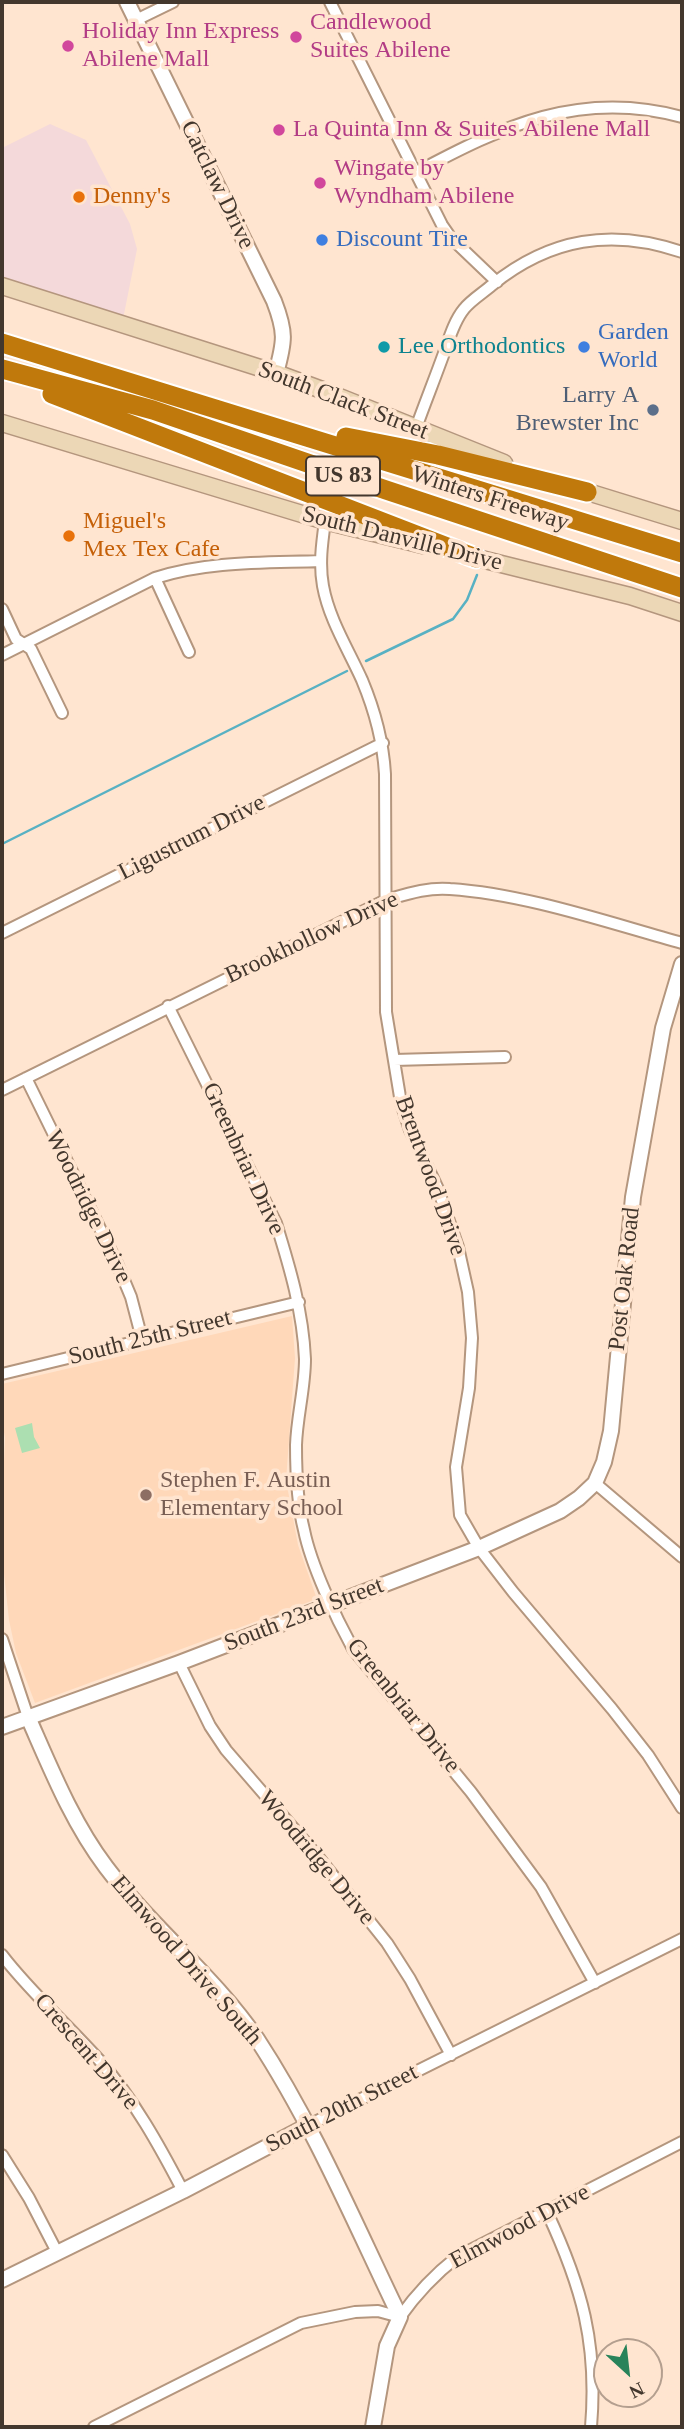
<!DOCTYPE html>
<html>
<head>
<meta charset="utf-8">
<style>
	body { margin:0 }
	#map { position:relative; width:684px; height:2429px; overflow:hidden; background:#ffe5d0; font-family:Georgia,serif }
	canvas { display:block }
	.frame { position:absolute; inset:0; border:4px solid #43372d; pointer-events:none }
	.north { position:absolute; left:593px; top:2338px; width:70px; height:70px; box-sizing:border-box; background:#ffe5d0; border:2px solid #b49f8f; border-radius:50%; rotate:153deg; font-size:19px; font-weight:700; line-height:28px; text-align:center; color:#43372d }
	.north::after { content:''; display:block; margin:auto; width:24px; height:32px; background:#28835a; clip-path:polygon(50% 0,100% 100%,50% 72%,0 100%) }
</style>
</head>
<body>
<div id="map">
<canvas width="684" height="2429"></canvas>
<div class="frame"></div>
<div class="north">N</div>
</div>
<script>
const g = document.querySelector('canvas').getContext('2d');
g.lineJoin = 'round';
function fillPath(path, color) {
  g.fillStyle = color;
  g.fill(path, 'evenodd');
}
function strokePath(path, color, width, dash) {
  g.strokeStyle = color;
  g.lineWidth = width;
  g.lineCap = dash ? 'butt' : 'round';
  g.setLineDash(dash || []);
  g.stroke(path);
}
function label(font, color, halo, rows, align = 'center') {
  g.font = font + ' Georgia,serif';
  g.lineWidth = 7;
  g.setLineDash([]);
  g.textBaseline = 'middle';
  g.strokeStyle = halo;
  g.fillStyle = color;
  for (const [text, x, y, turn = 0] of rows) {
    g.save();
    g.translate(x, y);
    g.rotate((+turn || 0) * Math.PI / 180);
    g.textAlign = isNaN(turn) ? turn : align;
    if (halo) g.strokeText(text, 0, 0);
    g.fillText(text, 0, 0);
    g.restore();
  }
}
fillPath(new Path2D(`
	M 50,124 L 86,140 L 130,224 L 137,249 L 123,319 L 2,276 L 2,148 Z`), '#f4d9da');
fillPath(new Path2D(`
	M 292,1316 L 295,1358 L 286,1480 L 298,1545 L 317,1599 L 35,1703 L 16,1653 L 9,1620 L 3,1564 L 2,1510 L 5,1438 L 2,1421 L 2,1384 Z`), '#ffd8b9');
fillPath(new Path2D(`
	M 32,1423 L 34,1437 L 40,1448 L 22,1453 L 15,1428 Z`), '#acdfb1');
strokePath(new Path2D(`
	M 366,661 L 453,619 L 467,600 L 477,575
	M 2,844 L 347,671`), '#58b1c3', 2.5);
const minor = new Path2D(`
	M 330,2 L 442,225 L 451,238 L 497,282
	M 136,20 L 173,2
	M 415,173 C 503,126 580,89 682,117
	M 416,428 C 425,403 435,378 444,353 C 449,339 454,321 464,309 C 471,300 483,293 492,285 C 550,238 612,228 682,252
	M 325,521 C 322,543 319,564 323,586 C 329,619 348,649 362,680 C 375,711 383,740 385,774 L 386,1012 L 401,1103 L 410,1130 L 438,1189 L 458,1247 L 468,1292 L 472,1338 L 469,1388 L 456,1467 L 460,1515 L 479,1548 L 513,1592 L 612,1709 L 648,1755 L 682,1808
	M 155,578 L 189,652
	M 2,609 L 16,639 L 31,649 L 62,713
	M 2,655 L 155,578 C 208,561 265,563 320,561
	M 2,933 L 383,743
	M 168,1006 L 276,1223 C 290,1268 303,1312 305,1359 C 305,1388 297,1416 296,1445 C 296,1473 297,1503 304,1530 C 311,1565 336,1618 353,1649 L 471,1792 L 541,1887 L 595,1983
	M 394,1060 L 505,1057
	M 26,1078 L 116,1261 L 131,1297 L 142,1339
	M 2,1090 L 386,900 C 407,894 428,887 450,889 C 526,894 609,923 682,943
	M 2,1374 L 299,1302
	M 595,1483 L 682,1557
	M 2,1639 L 28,1717
	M 179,1663 L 210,1726 L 226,1750 L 320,1859 L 387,1943 L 410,1979 L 451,2055
	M 2,1955 C 31,1993 68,2025 100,2061 C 134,2100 159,2145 183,2191
	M 307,2126 L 682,1939
	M 2,2155 L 29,2198 L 57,2252
	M 547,2212 C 582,2287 598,2344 591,2427
	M 94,2427 L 301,2323 L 355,2312 L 378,2311 L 400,2317 C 417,2293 434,2275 457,2257 L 682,2142`);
const tertiary = new Path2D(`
	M 127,2 L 274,301 C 286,332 285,341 276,373
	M 28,1717 C 51,1769 72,1822 106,1867 C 152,1928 214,1976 257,2039 C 314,2126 355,2224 400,2317 L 387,2346 L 373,2427
	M 2,1727 L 179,1663 L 479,1548 L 560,1511 L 579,1498 L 595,1483 L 604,1462 L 611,1431 L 633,1197 L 663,1028 L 682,964
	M 2,2280 L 183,2191 L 307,2126`);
const secondary = new Path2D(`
	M 2,286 L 276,373 L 322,390 L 504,463
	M 2,423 L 325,521 L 423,545
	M 578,489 L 682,521
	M 465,555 L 630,596 L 682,613`);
const motorway = new Path2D(`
	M 2,343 L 682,553
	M 2,369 L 153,410 L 386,490 L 682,588
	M 52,394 L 476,558
	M 346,437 L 438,455 L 587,492`);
strokePath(minor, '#b4967e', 14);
strokePath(tertiary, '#b4967e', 18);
strokePath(secondary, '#b4967e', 19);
strokePath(motorway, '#fff', 23);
strokePath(minor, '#fff', 10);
strokePath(tertiary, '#fff', 14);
strokePath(secondary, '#ecd7b6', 16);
strokePath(motorway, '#c0790c', 19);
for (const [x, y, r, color] of [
	[296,37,7,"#d1479c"],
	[68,46,7,"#d1479c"],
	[279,130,7,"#d1479c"],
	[320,183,7,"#d1479c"],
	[79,197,7,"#e8710a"],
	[322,240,7,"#3f7fe0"],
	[384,347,7,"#0f9aa8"],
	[584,347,7,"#3f7fe0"],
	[653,410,7,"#5c6f8a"],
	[69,536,7,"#e8710a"],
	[146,1495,7,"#8d6e63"]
]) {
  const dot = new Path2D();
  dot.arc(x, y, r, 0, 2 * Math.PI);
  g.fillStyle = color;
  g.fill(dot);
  strokePath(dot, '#ffe5d0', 2.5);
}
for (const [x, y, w] of [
	[343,476,74]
]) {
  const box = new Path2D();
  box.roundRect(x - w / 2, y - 19.5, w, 39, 5);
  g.fillStyle = '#ffe5d0';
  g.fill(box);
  strokePath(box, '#43372d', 2);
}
label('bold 23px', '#43372d', null, [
	["US 83",343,476]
]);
label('24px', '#b23c85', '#ffe5d0', [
	["Candlewood",310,23],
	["Suites Abilene",310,51],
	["Holiday Inn Express",82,32],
	["Abilene Mall",82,60],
	["La Quinta Inn & Suites Abilene Mall",293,130],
	["Wingate by",334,169],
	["Wyndham Abilene",334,197]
], 'left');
label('24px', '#43372d', '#ffe5d0', [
	["Catclaw Drive",217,185,64],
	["South Clack Street",343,401,21],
	["Winters Freeway",490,499,18],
	["South Danville Drive",402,539,14],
	["Ligustrum Drive",192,838,-27],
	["Brookhollow Drive",312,938,-25],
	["Greenbriar Drive",243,1159,65],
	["Brentwood Drive",430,1176,70],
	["Woodridge Drive",88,1207,64],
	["Post Oak Road",625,1279,-84],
	["South 25th Street",150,1338,-14],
	["South 23rd Street",304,1615,-21],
	["Greenbriar Drive",403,1706,51],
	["Woodridge Drive",316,1858,50],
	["Elmwood Drive South",186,1961,49],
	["Crescent Drive",86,2052,49],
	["South 20th Street",342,2109,-27],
	["Elmwood Drive",520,2227,-28]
]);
label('24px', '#c56008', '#ffe5d0', [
	["Denny's",93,197],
	["Miguel's",83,522],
	["Mex Tex Cafe",83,550]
], 'left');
label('24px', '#366cbe', '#ffe5d0', [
	["Discount Tire",336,240],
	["Garden",598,333],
	["World",598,361]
], 'left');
label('24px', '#0d838f', '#ffe5d0', [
	["Lee Orthodontics",398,347]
], 'left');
label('24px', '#4e5e75', '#ffe5d0', [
	["Larry A",639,396],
	["Brewster Inc",639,424]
], 'right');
label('24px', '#785e54', '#ffe5d0', [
	["Stephen F. Austin",160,1481],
	["Elementary School",160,1509]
], 'left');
</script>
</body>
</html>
